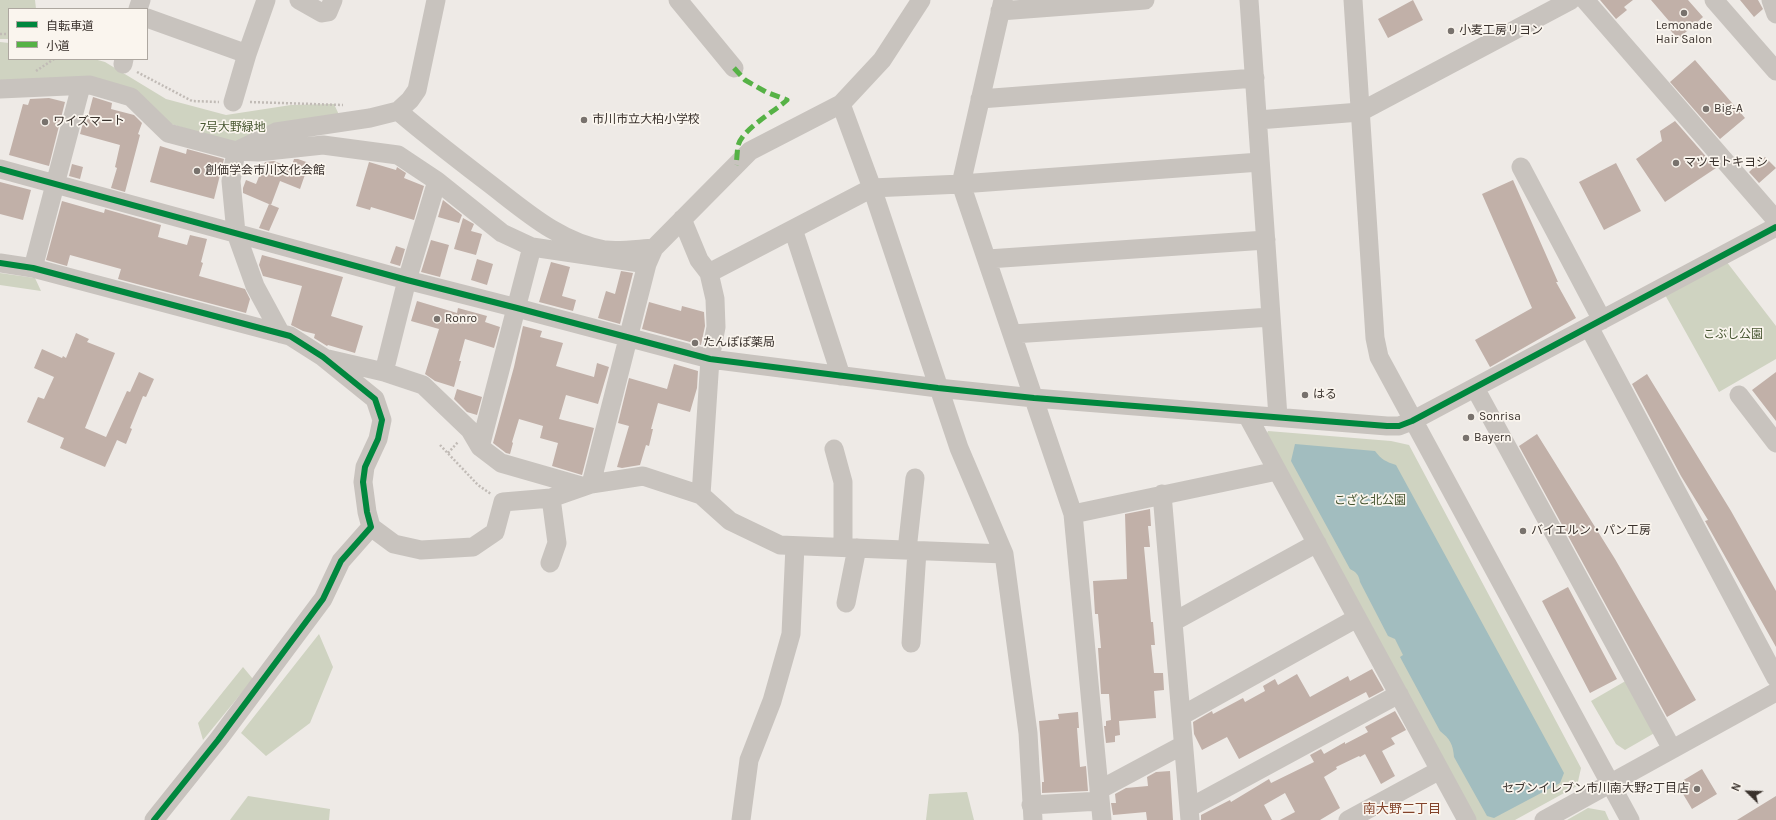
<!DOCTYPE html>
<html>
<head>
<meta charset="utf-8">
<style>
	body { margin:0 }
	#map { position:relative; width:1776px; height:820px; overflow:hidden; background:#eeeae6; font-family:Karla,"Noto Sans JP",sans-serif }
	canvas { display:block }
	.legend { position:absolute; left:8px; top:8px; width:140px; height:52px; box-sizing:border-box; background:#faf5ee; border:1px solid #ada7a0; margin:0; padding:5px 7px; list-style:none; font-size:12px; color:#39312c }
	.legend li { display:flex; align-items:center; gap:8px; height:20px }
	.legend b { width:20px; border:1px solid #ada7a0 }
	.north { position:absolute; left:1728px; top:772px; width:40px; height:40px; -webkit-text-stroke:3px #faf5ee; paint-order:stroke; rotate:293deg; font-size:11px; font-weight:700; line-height:16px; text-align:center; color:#39312c }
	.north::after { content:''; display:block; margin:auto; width:14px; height:18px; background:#39312c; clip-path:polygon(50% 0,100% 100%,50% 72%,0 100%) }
</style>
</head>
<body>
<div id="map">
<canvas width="1776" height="820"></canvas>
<ul class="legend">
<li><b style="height:5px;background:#00873e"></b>自転車道</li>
<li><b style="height:5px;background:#56b246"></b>小道</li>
</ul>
<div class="north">N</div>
</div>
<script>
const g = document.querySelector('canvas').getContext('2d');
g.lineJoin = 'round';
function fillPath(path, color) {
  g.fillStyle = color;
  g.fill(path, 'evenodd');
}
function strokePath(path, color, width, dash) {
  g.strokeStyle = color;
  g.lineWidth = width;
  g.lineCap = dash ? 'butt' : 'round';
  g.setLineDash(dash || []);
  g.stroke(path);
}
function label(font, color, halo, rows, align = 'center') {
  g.font = font + ' Karla,"Noto Sans JP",sans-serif';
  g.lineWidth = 3.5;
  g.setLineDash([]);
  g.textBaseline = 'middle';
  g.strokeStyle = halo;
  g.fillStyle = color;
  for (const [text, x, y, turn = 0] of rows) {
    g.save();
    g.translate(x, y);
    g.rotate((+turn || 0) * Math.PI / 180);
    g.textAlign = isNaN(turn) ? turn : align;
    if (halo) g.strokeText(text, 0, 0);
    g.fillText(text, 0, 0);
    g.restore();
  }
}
fillPath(new Path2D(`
	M 0,0 L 35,0 L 36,9 L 9,9 L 9,39 L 0,39 Z
	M 0,42 L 9,43 L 9,59 L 94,59 L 105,62 L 166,99 L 226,115 L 291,105 L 334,104 L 340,117 L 233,143 L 171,124 L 131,92 L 0,84 Z
	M 1726,261 L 1776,326 L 1776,359 L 1719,392 L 1664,293 Z
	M 0,273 L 35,278 L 41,291 L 0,285 Z
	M 1268,431 L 1391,441 L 1409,445 L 1581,768 L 1577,786 L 1515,820 L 1475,820 L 1266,435 Z
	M 319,634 L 333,667 L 310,723 L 266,756 L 241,733 Z
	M 243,667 L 253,679 L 203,740 L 198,723 Z
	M 1629,679 L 1658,731 L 1625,750 L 1616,744 L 1591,701 Z
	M 967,792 L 974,820 L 926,820 L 929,794 Z
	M 248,796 L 330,809 L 329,820 L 230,820 Z
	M 1588,808 L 1605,811 L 1609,820 L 1567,820 Z`), '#cfd3c1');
fillPath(new Path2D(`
	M 1295,444 L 1375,451 C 1381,459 1386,462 1396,465 L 1564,773 L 1560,783 L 1494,818 L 1487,816 L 1454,757 C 1453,744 1450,739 1440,731 L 1400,657 L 1403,655 L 1395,639 L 1388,636 L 1360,582 C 1359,575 1356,572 1350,569 L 1291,461 Z`), '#a2bdbf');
fillPath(new Path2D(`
	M 1413,0 L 1423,20 L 1388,38 L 1378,19 Z
	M 1600,0 L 1633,0 L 1624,7 L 1627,10 L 1616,19 Z
	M 1651,0 L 1688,0 L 1703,17 L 1678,39 L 1665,24 L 1669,21 Z
	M 1740,0 L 1758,0 L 1763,9 L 1754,17 Z
	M 1695,60 L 1745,118 L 1720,139 L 1670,82 Z
	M 93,97 L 112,103 L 111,109 L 134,115 L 142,123 L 138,134 L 140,135 L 125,192 L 111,188 L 117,168 L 115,167 L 120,145 L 80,134 L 84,119 L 87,120 Z
	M 49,98 L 65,102 L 49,166 L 9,155 L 23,104 L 28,105 L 30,99 Z
	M 1675,121 L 1716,168 L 1665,202 L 1636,159 L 1662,141 L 1660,131 Z
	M 160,146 L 186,154 L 187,149 L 224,159 L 214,199 L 150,182 Z
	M 1765,157 L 1776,168 L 1759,183 L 1749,172 Z
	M 294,159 L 298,159 L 309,163 L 300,189 L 280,181 L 271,205 L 243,193 L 243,188 L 246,180 L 256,184 L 265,162 L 274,161 L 291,168 Z
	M 369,162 L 396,170 L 397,167 L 406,173 L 404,178 L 424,186 L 414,220 L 371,207 L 370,210 L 356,206 Z
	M 1616,163 L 1641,211 L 1604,230 L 1579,182 Z
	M 72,164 L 83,167 L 80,179 L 69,176 Z
	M 1513,180 L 1558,282 L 1556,282 L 1576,318 L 1490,367 L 1475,340 L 1532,308 L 1482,194 Z
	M 0,182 L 31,190 L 23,220 L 0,214 Z
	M 443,200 L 462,215 L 459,223 L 438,217 Z
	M 62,201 L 104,213 L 105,209 L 161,225 L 158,237 L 187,245 L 190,235 L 207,239 L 201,262 L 203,263 L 199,276 L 245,289 L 250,299 L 246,313 L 118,279 L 121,269 L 70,255 L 67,266 L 46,260 Z
	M 269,204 L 279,208 L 269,231 L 259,228 Z
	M 463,218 L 474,224 L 471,231 L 482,234 L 476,255 L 454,249 Z
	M 431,240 L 449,245 L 440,277 L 421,272 Z
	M 396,246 L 405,249 L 400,266 L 390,263 Z
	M 262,255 L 343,277 L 331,316 L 363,326 L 355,353 L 328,345 L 327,346 L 314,338 L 315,334 L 303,331 L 291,325 L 302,286 L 263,276 L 259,265 Z
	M 477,259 L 493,264 L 487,285 L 471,280 Z
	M 551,262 L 570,267 L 562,296 L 576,300 L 573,311 L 539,302 Z
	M 621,271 L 633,273 L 620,324 L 598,318 L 606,291 L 615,294 Z
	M 417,301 L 457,313 L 458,308 L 487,316 L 485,322 L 500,327 L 494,348 L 465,339 L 459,361 L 461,361 L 454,387 L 435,381 L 425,374 L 439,329 L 411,321 Z
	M 649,302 L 681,311 L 682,306 L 704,312 L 705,326 L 701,345 L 642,329 Z
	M 523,326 L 542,331 L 540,337 L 563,343 L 556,366 L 594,377 L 597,363 L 609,367 L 598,404 L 566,395 L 559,419 L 594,428 L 582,475 L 552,466 L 558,443 L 540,438 L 543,426 L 519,419 L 512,442 L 513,443 L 510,454 L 506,453 L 493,443 L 514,367 Z
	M 76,333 L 89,339 L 87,342 L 115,353 L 85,428 L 106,437 L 127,391 L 130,392 L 139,372 L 154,379 L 146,397 L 143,396 L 130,428 L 132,429 L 126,444 L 117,440 L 105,467 L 60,448 L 64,438 L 27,422 L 38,397 L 44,399 L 54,377 L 34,368 L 42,349 L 62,358 L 63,356 L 66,358 Z
	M 674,364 L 698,371 L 697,388 L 690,412 L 658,403 L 651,429 L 653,429 L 649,446 L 646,445 L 640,465 L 622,468 L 617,467 L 629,426 L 618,423 L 629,378 L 667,389 Z
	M 1776,372 L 1776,421 L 1752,390 Z
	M 1647,374 L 1731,511 L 1776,591 L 1776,647 L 1705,521 L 1708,520 L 1681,476 L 1632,384 Z
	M 457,389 L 482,397 L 477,415 L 467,412 L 454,399 Z
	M 1537,434 L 1615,559 L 1696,700 L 1667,717 L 1519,446 Z
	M 1150,509 L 1151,526 L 1148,526 L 1150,547 L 1144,547 L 1151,622 L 1153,622 L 1155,645 L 1151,645 L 1154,673 L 1163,673 L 1164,690 L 1154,691 L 1156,718 L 1119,721 L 1120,735 L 1115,736 L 1115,742 L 1106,743 L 1104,726 L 1106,726 L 1106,721 L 1111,720 L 1109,694 L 1101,694 L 1098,648 L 1101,648 L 1098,614 L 1095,614 L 1093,581 L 1127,579 L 1125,514 Z
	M 1568,587 L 1617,679 L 1590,693 L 1542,601 Z
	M 1372,669 L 1384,690 L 1369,698 L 1366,692 L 1239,759 L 1227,737 L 1202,750 L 1194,734 L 1193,722 L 1212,711 L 1213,714 L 1243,698 L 1245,702 L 1265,691 L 1263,686 L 1275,679 L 1278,685 L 1297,674 L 1310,697 L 1348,676 L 1350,681 Z
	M 1395,711 L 1406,730 L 1391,738 L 1395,744 L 1382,751 L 1395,776 L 1381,784 L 1365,754 L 1360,757 L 1359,756 L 1336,767 L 1337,769 L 1324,777 L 1340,808 L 1320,820 L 1280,820 L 1295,812 L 1285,793 L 1264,805 L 1272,820 L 1201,820 L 1201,815 L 1230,800 L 1231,802 L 1269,779 L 1271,783 L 1314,762 L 1310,755 L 1321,749 L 1324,754 L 1345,742 L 1345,744 L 1368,732 L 1365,727 Z
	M 1078,712 L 1079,728 L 1077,728 L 1080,767 L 1086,766 L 1088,791 L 1042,793 L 1042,782 L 1044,782 L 1039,721 L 1059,719 L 1058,714 Z
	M 1702,769 L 1717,794 L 1692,809 L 1677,784 Z
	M 1170,771 L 1173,820 L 1147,820 L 1146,812 L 1113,815 L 1111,803 L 1116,803 L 1115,794 L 1126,788 L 1148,786 L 1147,777 L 1156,772 Z
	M 1776,796 L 1776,820 L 1737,820 Z`), '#c1b0a8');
strokePath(new Path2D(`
	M 0,34 L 9,34
	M 36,71 L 54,59
	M 137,72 L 192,101 L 219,102
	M 250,102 L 343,105
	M 440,445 L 478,485 L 491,494
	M 448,453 L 458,442`), '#c1bbb6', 2.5, [2, 2]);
strokePath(new Path2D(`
	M 299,0 L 322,13 L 328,12 L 333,0
	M 678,0 L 734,68
	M 1003,0 L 961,184 L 1073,514 L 1102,820
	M 1249,0 L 1278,417
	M 1353,0 L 1375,338 L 1379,357 L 1630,820
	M 1585,0 L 1776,220
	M 1714,0 L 1776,71
	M 1771,0 L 1776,14
	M 138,9 L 141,0
	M 1000,11 L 1145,0
	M 147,18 L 247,54
	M 123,64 L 124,59
	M 0,89 L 90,85 L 131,97 L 168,133 L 236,151 L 258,152 L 323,145 L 398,155 L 437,181 L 502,233 L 532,247 L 647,264
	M 980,99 L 1255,78
	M 233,102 L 247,54 L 266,0
	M 398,111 C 426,135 456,158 486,181 C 523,209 558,242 605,250 C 620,252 638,249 654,248
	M 1258,120 L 1360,112 L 1571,0
	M 1521,167 L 1602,320
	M 0,169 L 407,280 L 517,308 L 710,359 L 938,388 L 1034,398 L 1387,426 L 1399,426 L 1412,421 L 1776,227
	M 682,219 L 699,260 L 709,273 L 715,299 L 716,327 L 710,359 L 701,495 L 730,521 L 780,545 L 1004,554 L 959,448 L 872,188 L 841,104
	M 793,229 L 841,376
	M 988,259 L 1266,240
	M 0,263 L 33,268 L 290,336 L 323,357 L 375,399 L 382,420 L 378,439 L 365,467 L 363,482 L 367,512 L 371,527 L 341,561 L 323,599 L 218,740 L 154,820
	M 33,268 L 81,86
	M 709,273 L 872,188 L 961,184 L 1260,162
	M 1589,327 L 1776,678
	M 281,334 L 255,286 L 236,233 L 231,181 L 236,151 L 276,132 L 370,118 L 398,111 L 410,100 L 417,90 L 436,0
	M 1013,334 L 1271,317
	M 328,359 L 384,372 L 423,385 L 470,430 L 480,447 L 501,463 L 581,486
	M 384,372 L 407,280 L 437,181
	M 1475,388 L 1672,749
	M 1739,395 L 1776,443
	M 1247,415 L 1467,820
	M 480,447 L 532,247
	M 834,449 L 843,482 L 843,547
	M 591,484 L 647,264 L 654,248 L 750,151 L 841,104 L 882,60 L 921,0
	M 1162,494 L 1190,820
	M 1073,514 L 1277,471
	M 371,527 L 394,544 L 421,550 L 473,547 L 495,532 L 503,502 L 551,498 L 591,484 L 643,476 L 701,495
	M 907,550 L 915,478
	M 1004,554 L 1028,733 L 1033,820
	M 550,563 L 557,543 L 551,498
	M 846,603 L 857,548
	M 1173,622 L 1317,543
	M 911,643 L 917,551
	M 1181,716 L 1357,618
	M 1099,790 L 1183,745
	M 1031,805 L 1100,801
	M 1189,808 L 1399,694
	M 741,820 L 749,760 L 772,701 L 791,634 L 795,546
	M 1348,820 L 1440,770
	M 1544,820 L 1776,692`), '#c8c3be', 19);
strokePath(new Path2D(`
	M 734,68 L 745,80 L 766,92 L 787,100 C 774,112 742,129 738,146 C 737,152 737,159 736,165`), '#56b246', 5, [10, 5]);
strokePath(new Path2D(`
	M 0,169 L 407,280 L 517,308 L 710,359 L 938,388 L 1034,398 L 1387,426 L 1399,426 L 1412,421 L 1776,227
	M 0,263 L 33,268 L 290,336 L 323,357 L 375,399 L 382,420 L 378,439 L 365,467 L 363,482 L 367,512 L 371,527 L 341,561 L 323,599 L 218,740 L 154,820`), '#00873e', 6);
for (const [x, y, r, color] of [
	[1684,13,4,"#78726d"],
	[1451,31,4,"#78726d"],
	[1706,109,4,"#78726d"],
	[584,120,4,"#78726d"],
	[45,122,4,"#78726d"],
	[1676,163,4,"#78726d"],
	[197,171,4,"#78726d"],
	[437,319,4,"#78726d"],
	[695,343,4,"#78726d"],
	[1305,395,4,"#78726d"],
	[1471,417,4,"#78726d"],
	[1466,438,4,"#78726d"],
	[1523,531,4,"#78726d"],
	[1697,789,4,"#78726d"]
]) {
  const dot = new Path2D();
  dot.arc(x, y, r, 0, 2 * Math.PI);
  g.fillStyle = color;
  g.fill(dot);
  strokePath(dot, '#faf5ee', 1.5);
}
label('12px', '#39312c', '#faf5ee', [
	["Lemonade",1684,26,"center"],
	["Hair Salon",1684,40,"center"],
	["小麦工房リヨン",1459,31],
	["Big-A",1714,109],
	["市川市立大柏小学校",592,120],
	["ワイズマート",53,122],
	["マツモトキヨシ",1684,163],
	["創価学会市川文化会館",205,171],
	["Ronro",445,319],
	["たんぽぽ薬局",703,343],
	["はる",1313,395],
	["Sonrisa",1479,417],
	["Bayern",1474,438],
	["バイエルン・パン工房",1531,531],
	["セブンイレブン市川南大野2丁目店",1689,789,"right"]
], 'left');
label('12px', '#475631', '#faf5ee', [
	["7号大野緑地",233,128],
	["こぶし公園",1733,335],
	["こざと北公園",1370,501]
]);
label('13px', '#83432a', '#faf5ee', [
	["南大野二丁目",1402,809]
]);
</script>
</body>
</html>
